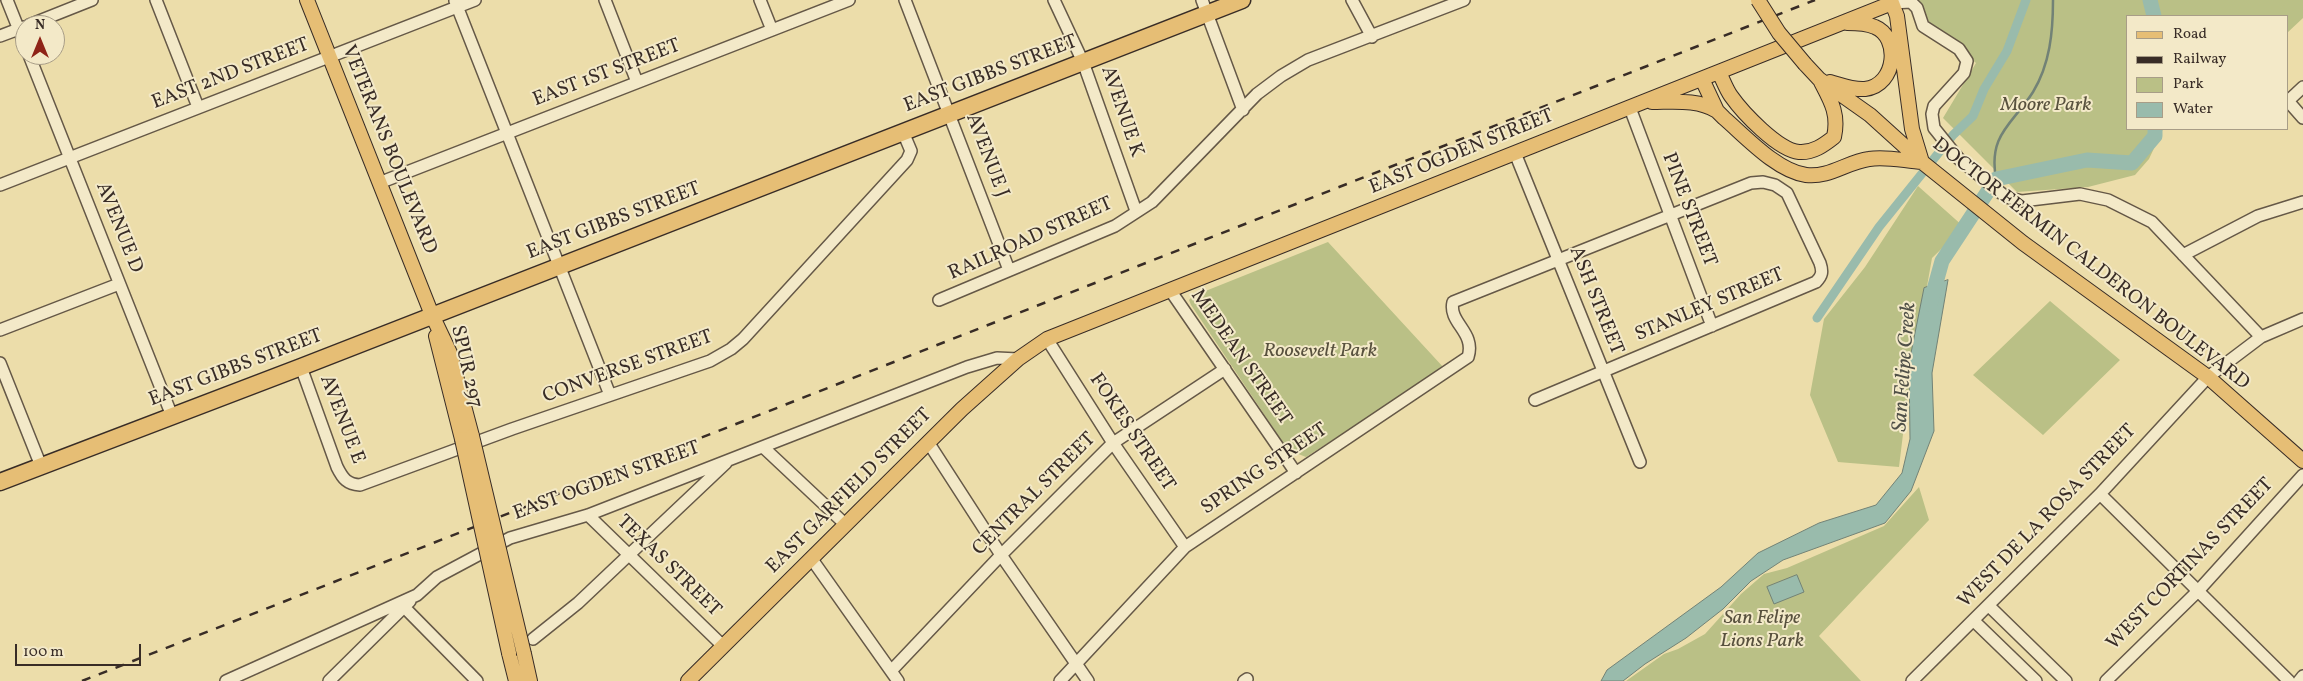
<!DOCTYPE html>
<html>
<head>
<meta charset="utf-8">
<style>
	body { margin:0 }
	#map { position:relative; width:2303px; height:681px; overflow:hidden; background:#ecddaa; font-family:Vollkorn,serif }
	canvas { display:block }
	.legend { position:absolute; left:2126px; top:15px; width:162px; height:115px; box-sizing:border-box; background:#f3e9c8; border:1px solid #a89d87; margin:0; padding:6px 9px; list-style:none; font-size:15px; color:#382c26 }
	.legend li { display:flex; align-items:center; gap:10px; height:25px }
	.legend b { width:25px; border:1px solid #a89d87 }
	.north { position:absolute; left:15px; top:15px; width:50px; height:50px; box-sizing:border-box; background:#f3e9c8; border:1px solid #a89d87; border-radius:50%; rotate:0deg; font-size:14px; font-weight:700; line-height:20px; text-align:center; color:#382c26 }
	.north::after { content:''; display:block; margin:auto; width:18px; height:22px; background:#8f2418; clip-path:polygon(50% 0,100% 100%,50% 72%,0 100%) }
	.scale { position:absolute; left:15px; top:644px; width:126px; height:22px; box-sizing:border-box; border:2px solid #382c26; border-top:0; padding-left:6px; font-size:15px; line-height:18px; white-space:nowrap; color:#382c26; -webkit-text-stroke:4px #f3e9c8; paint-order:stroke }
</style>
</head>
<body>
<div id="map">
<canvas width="2303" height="681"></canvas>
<ul class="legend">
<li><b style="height:6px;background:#e6be75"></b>Road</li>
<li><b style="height:6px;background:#382c26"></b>Railway</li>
<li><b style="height:14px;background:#bac086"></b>Park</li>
<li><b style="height:14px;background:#99bbac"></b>Water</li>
</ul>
<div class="north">N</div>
<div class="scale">100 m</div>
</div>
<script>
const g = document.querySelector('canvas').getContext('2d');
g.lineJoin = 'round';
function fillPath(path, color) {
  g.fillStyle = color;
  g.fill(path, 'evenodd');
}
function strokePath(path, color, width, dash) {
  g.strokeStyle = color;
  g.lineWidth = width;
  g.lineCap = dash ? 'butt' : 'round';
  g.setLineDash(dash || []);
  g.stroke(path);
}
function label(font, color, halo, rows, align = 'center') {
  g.font = font + ' Vollkorn,serif';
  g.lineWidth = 4;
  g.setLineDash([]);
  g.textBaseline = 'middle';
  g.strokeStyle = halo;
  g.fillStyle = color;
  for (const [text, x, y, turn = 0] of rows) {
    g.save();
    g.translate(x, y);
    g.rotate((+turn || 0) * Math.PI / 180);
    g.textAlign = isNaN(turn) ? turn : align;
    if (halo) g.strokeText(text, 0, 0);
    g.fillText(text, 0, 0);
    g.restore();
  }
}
fillPath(new Path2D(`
	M 1916,0 L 2303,0 L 2303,18 L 2287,33 L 2287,16 L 2127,16 L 2127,129 L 2163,129 L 2149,159 L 2135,175 L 2088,187 L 2017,192 L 1943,118 L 1976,63 L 1929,22 Z
	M 1918,186 L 1964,227 L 1932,258 L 1908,393 L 1899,467 L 1838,462 L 1810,395 L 1824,319 L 1865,267 Z
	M 1328,242 L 1444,368 L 1306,457 L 1288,450 L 1191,305 L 1189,300 L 1193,296 Z
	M 2050,301 L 2120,360 L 2043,435 L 1973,375 Z
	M 1919,487 L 1929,520 L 1819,636 L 1861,681 L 1626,681 L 1664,654 L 1678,649 L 1705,634 L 1741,594 L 1764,574 L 1787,568 L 1884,526 Z`), '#bac086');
const water = new Path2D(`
	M 1948,280 L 1932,373 L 1934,431 L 1911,491 L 1885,523 L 1783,560 L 1751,581 L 1723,609 L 1686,638 L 1645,664 L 1623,681 L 1601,681 L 1607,670 L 1721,587 L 1758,553 L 1819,523 L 1876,505 L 1902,473 L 1910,439 L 1909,363 L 1924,288 Z
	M 1797,575 L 1804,592 L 1774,604 L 1767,587 Z`);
fillPath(water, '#99bbac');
strokePath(water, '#728276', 1);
strokePath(new Path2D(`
	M 1996,179 C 1988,134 2012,125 2033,92 C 2050,64 2053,32 2053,0`), '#728276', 2.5);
strokePath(new Path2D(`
	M 1817,318 L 1879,227 L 1953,135 L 1973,116 L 1984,89 L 2007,51 L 2026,0`), '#99bbac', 9);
strokePath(new Path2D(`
	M 2150,0 L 2154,16
	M 1930,304 L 1942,261 L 1996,179 L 2087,160 L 2132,163 L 2155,136 L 2155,129`), '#99bbac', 15);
const minor = new Path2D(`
	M 7,0 L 25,45
	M 156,0 L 198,107
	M 605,0 L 637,82
	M 760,0 L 772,30
	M 905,0 L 1009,270
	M 1054,0 L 1083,62 L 1136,211
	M 1202,0 L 1243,110
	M 1352,0 L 1372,37
	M 1890,0 L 1892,3 L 1911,2 L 1917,8 L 1923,26 L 1959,49 L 1967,61 L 1964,73 L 1934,106 L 1932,114 L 1934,128 L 1959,159 L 2006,197 L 2022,201 L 2080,194 L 2108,200 L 2152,222 L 2261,337
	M 455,1 L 610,395
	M 29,25 L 92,0
	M 0,36 L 24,27
	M 29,55 L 172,416
	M 2303,87 L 2288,101 L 2303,118
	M 1630,108 L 1712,326
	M 1515,153 L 1640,462
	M 379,183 L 849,0
	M 0,185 L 475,0
	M 2183,255 L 2258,216 L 2303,202
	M 1170,290 L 1296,473
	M 939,300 L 1115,226 L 1152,202 L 1257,94 L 1281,76 L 1308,60 L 1464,0
	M 0,330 L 119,284
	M 1047,339 L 1113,443 L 1185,547
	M 0,363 L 41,466
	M 301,367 L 337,467 C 343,479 347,484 360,485 L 512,429 L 710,361 L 731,349 L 743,339 L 907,160 L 911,151 L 903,132
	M 928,442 L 1001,555 L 1088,681
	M 763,447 L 845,524
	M 2100,494 L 2289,681
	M 588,515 L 723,646
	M 811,558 L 898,681
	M 1989,606 L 2066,681
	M 404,607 L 477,681
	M 1974,621 L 2036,681
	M 533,639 L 578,603 L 726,463
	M 891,671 L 1001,555 L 1113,443 L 1225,369
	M 226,681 L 417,595 L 437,577 L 510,538 L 588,515 L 967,367 L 997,358 L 1018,359
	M 329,681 L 410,601
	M 1060,681 L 1185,547 L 1468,357 C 1476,332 1448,323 1453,302 L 1751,183 L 1763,182 L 1775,185 L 1787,193 L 1820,263 C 1823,272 1822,276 1816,282 L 1535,400
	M 1244,681 L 1247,679
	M 1912,681 L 2100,494 L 2208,377 L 2261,337 L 2303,319
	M 2106,681 L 2198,591 L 2303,475
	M 2299,681 L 2303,676`);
const major = new Path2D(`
	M 307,0 L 432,315 L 450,353 L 472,436
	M 1805,64 L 1819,79 L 1870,115 L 1922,162 L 2023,243 L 2208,377 L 2303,461
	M 1719,72 C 1723,80 1726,89 1731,96 C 1743,113 1778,150 1799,152 C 1813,153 1824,145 1834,137 C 1839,114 1831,101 1821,82
	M 1702,79 L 1717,111 L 1724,118 C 1746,137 1777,171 1806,175 C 1829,178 1847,162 1869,159 C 1886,156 1905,161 1922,162
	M 1830,82 C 1841,85 1853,90 1865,89 C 1897,85 1900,37 1875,27 C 1866,23 1856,23 1847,23
	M 1652,102 C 1674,102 1698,99 1717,111
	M 436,336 L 462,439
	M 509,653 L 516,681
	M 524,654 L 530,681
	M 688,681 L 962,409 L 1018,359 L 1047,339 L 1892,3 L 1897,16 L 1912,129 L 1922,162`);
const highway = new Path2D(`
	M 0,482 L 301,367 L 1242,0`);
strokePath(minor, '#655847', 14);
strokePath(major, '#382c26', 16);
strokePath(highway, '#382c26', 19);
strokePath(minor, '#f3e9c8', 11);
strokePath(major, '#e6be75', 14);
strokePath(highway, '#e6be75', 16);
strokePath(new Path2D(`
	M 82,681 L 1815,0`), '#382c26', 2.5, [9, 9]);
const majorBridge = new Path2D(`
	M 1758,0 L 1779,33 L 1805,64
	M 472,436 L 524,654
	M 462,439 L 509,653`);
strokePath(majorBridge, '#382c26', 16, []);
strokePath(majorBridge, '#e6be75', 14);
label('20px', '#382c26', '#f3e9c8', [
	["EAST 1ST STREET",607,74,-21],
	["EAST 2ND STREET",231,75,-21],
	["EAST GIBBS STREET",991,75,-21],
	["AVENUE K",1121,112,71],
	["VETERANS BOULEVARD",388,150,68],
	["EAST OGDEN STREET",1462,153,-22],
	["AVENUE J",986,156,69],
	["PINE STREET",1688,210,69],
	["EAST GIBBS STREET",614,222,-21],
	["AVENUE D",118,228,68],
	["RAILROAD STREET",1031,240,-24],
	["DOCTOR FERMIN CALDERON BOULEVARD",2090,265,38],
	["ASH STREET",1595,301,68],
	["STANLEY STREET",1710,306,-23],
	["MEDEAN STREET",1240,358,55],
	["SPUR 297",465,367,77],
	["CONVERSE STREET",628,368,-20],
	["EAST GIBBS STREET",236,369,-21],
	["AVENUE E",341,420,69],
	["FOKES STREET",1131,433,56],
	["SPRING STREET",1265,470,-34],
	["EAST OGDEN STREET",607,482,-20],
	["EAST GARFIELD STREET",850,492,-45],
	["CENTRAL STREET",1035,495,-45],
	["WEST DE LA ROSA STREET",2048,517,-46],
	["WEST CORTINAS STREET",2191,565,-46],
	["TEXAS STREET",668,567,44]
]);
label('italic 20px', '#58513e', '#f3e9c8', [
	["Moore Park",2046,106],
	["Roosevelt Park",1320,352],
	["San Felipe",1762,619],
	["Lions Park",1762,642]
]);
label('italic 21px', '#505048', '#f3e9c8', [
	["San Felipe Creek",1906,367,-86]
]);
</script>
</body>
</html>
